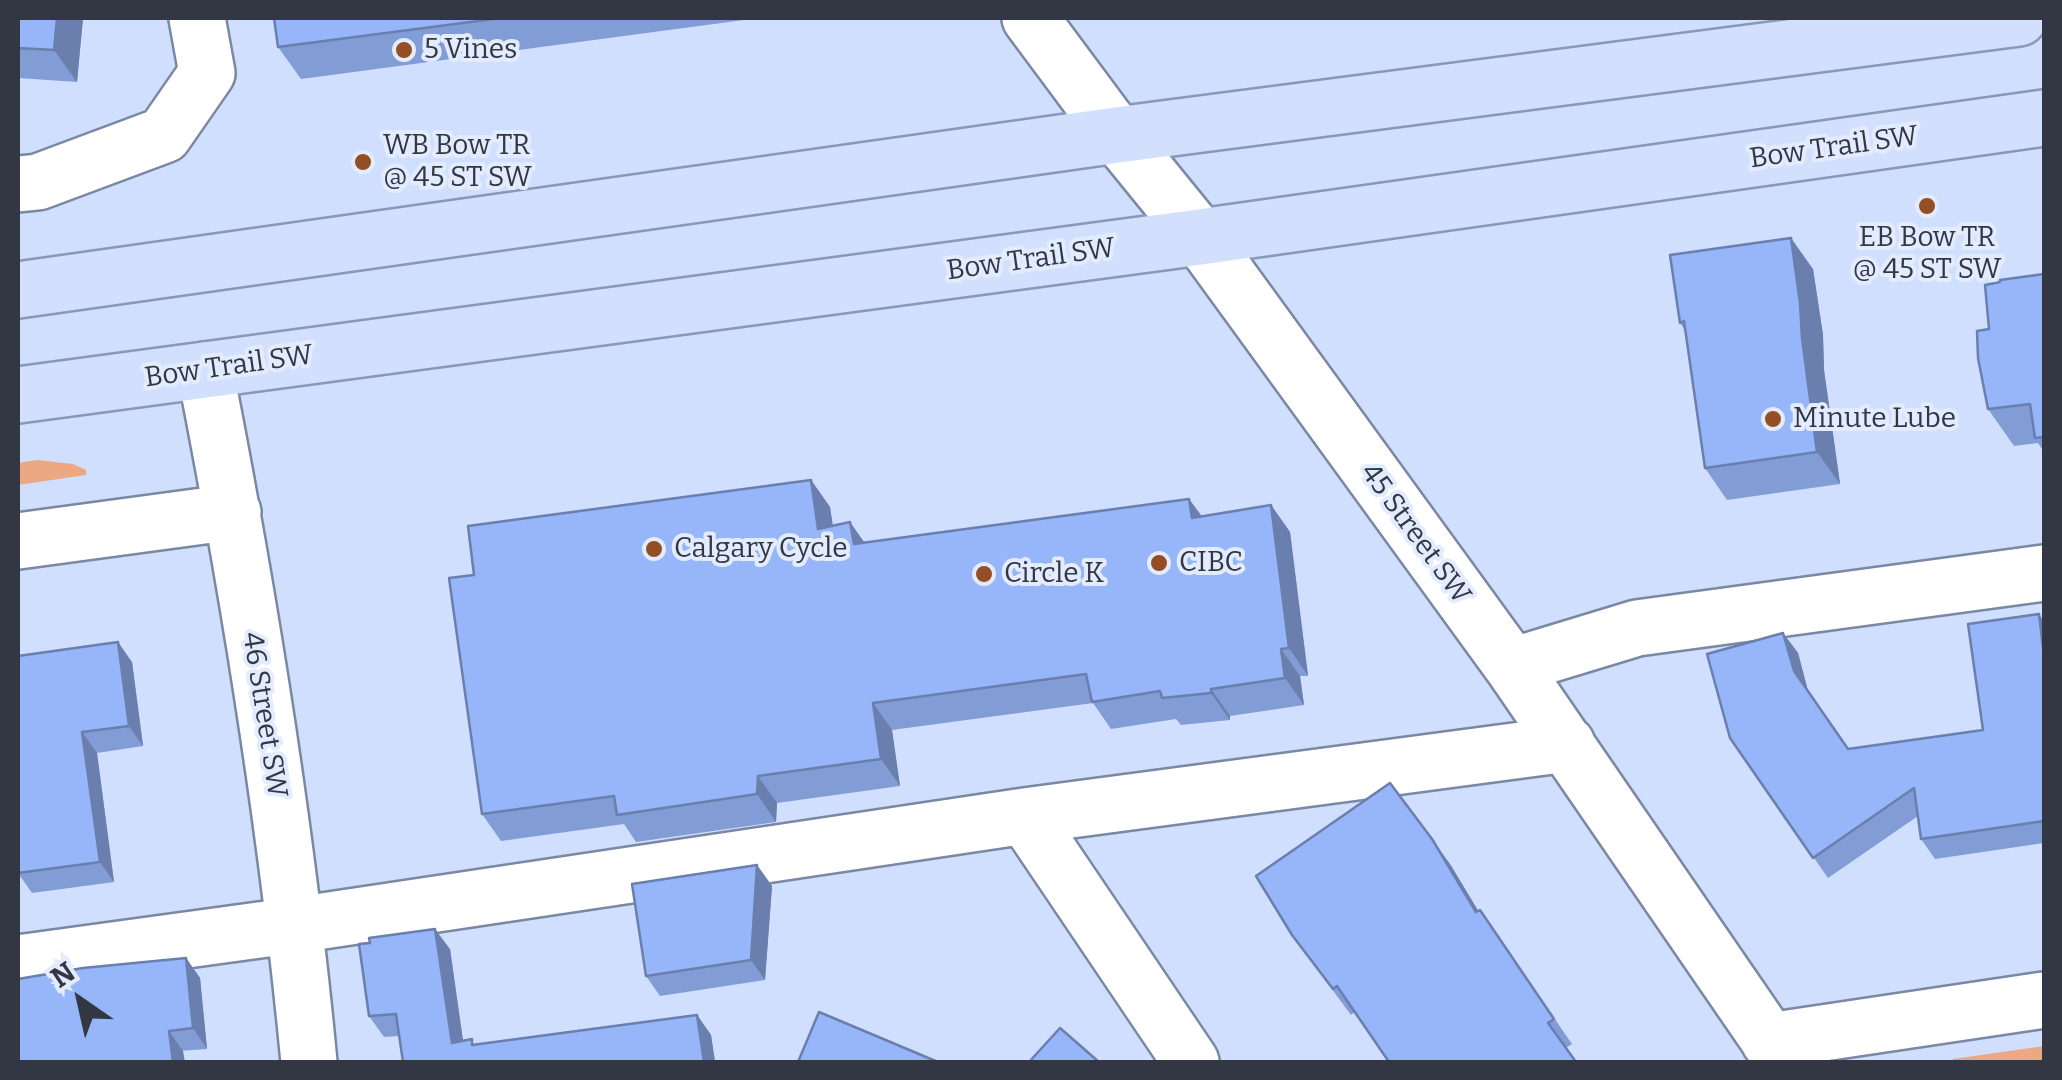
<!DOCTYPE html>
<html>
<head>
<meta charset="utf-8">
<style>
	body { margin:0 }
	#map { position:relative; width:2062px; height:1080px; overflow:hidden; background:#d1dffe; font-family:Bitter,serif }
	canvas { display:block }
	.frame { position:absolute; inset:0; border:20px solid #323743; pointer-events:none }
	.north { position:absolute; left:30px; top:950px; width:100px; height:100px; -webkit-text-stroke:8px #e3ecff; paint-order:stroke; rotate:326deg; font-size:28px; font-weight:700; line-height:40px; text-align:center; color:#323743 }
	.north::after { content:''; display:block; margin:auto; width:35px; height:45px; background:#323743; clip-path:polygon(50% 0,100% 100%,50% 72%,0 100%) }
</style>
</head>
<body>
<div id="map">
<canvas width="2062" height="1080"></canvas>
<div class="frame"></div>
<div class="north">N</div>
</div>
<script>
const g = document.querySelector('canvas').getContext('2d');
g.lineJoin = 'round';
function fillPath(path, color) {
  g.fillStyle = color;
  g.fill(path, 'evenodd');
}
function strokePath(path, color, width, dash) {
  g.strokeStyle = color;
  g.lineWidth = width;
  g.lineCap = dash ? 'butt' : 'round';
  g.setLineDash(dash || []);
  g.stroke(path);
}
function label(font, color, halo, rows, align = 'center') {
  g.font = font + ' Bitter,serif';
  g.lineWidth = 8;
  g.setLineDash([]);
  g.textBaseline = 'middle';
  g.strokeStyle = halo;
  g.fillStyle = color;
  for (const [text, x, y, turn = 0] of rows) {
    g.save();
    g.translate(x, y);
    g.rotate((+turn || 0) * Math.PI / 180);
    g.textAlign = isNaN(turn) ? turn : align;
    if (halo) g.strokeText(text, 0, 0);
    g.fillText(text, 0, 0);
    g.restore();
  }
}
fillPath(new Path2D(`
	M 37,460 L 73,464 L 86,470 L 86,475 L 18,485 L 18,463 Z
	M 2044,1046 L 2044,1062 L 1949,1062 L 1953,1059 Z`), '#eca882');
const minor = new Path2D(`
	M 1030,18 L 1117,135 L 1200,237 L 1512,666 L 1784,1062
	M 18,184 L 38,182 L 164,135 L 207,73 L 197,18
	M 205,370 C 250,599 287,831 309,1062
	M 18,541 L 233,512
	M 1512,666 L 1637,628 L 2044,573
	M 1025,816 L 1191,1062
	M 18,963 L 296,925 L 1025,816 L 1567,744
	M 1769,1041 L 2044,1000`);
const major = new Path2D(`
	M 18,290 L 1117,135 L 2019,18
	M 18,395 L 1200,237 L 2044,118`);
strokePath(minor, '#7b88a4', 60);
strokePath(major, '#8898bb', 60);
strokePath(minor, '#fff', 55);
strokePath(major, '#d3e0fd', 55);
fillPath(new Path2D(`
	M 18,18 L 83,18 L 77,82 L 18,78 Z
	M 274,18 L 744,18 L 744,20 L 301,79 L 278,47 Z
	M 1813,269 L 1823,335 L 1824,370 L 1840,484 L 1727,500 L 1705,468 L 1685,330 L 1680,323 Z
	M 2044,274 L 2044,452 L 2038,443 L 2014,446 L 1988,409 L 1989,329 Z
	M 811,480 L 830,507 L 833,526 L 865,543 L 1189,499 L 1202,516 L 1271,505 L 1290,532 L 1308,676 L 1300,676 L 1304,705 L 1230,716 L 1230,720 L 1181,725 L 1176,719 L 1111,729 L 1093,703 L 892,730 L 900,786 L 777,803 L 776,822 L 636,842 L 624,824 L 501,841 L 482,814 L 474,575 Z
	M 2044,622 L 2044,843 L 1935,859 L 1921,839 L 1918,816 L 1828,878 L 1730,738 L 1783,633 L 1798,653 L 1808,691 L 1848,749 L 1983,730 Z
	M 18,656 L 132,662 L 143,746 L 97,753 L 114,882 L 32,893 L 18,873 Z
	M 1450,864 L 1478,911 L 1480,910 L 1572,1044 L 1566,1048 L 1355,1012 L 1351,1015 L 1292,935 Z
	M 757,865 L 772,886 L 765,980 L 660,996 L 646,976 Z
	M 450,949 L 463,1041 L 476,1045 L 697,1015 L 711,1035 L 715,1062 L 403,1062 L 399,1036 L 384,1037 L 369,1016 Z
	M 186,958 L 200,978 L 207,1049 L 18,1062 Z`), '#829cd6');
fillPath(new Path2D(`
	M 57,18 L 83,18 L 77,82 L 54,50 Z
	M 1791,238 L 1813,269 L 1823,335 L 1824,370 L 1840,484 L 1817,452 L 1802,338 Z
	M 811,480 L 830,507 L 837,556 L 818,529 Z
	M 1189,499 L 1208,526 L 1192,518 Z
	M 1271,505 L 1290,532 L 1308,676 L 1289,648 Z
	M 850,522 L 869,549 L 854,544 Z
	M 2039,614 L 2044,622 L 2044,656 Z
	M 1783,633 L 1798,653 L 1808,691 L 1794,671 Z
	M 118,642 L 132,662 L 143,746 L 129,726 Z
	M 1281,649 L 1300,676 L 1304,705 L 1285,678 Z
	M 1211,689 L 1230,716 L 1230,720 L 1211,693 Z
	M 873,703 L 892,730 L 900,786 L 881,759 Z
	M 82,732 L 97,753 L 114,882 L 100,862 Z
	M 758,776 L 777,803 L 776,822 L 757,794 Z
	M 1432,839 L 1450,864 L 1494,937 L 1476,912 Z
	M 757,865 L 772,886 L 765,980 L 751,960 Z
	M 435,929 L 450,949 L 466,1062 L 452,1043 Z
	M 186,958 L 200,978 L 207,1049 L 193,1028 Z
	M 697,1015 L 711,1035 L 715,1062 L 704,1062 Z
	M 169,1031 L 183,1051 L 185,1062 L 173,1062 Z`), '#6a7fae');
const building = new Path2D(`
	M 18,18 L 57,18 L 54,50 L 18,48 Z
	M 274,18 L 501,18 L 278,47 Z
	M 1791,238 L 1800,303 L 1802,338 L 1817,452 L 1705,468 L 1684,321 L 1680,323 L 1670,255 Z
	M 2044,274 L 2044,437 L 2035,438 L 2030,404 L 1988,409 L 1978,358 L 1977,331 L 1989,329 L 1985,285 L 2000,282 L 2000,280 Z
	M 811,480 L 818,529 L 850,522 L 854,544 L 1189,499 L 1192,518 L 1271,505 L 1289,648 L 1281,649 L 1285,678 L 1211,689 L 1211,693 L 1162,698 L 1160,691 L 1092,702 L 1086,674 L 873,703 L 881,759 L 758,776 L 757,794 L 617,815 L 614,796 L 482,814 L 449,578 L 474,575 L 468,526 Z
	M 2039,614 L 2044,656 L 2044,821 L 1921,839 L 1914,788 L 1813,858 L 1730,738 L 1707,654 L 1783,633 L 1794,671 L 1848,749 L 1983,730 L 1968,624 Z
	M 118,642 L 129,726 L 82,732 L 100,862 L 18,873 L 18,656 Z
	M 1390,783 L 1432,839 L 1476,912 L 1480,910 L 1554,1019 L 1548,1023 L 1576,1062 L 1389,1062 L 1337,986 L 1333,989 L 1292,935 L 1256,876 Z
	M 757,865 L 751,960 L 646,976 L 632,884 Z
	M 435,929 L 452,1043 L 472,1039 L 472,1045 L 697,1015 L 704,1062 L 403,1062 L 396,1014 L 369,1016 L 359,944 L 370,943 L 369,938 Z
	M 186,958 L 193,1028 L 169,1031 L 173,1062 L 18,1062 L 18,979 L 83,968 Z
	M 819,1012 L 938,1062 L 798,1062 Z
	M 1060,1028 L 1099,1062 L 1029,1062 Z`);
fillPath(building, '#97b5f9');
strokePath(building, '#6a7fae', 2.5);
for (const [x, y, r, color] of [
	[404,50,10,"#934e23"],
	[363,162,10,"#934e23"],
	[1927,206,10,"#934e23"],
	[1773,419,10,"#934e23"],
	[654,549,10,"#934e23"],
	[1159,563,10,"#934e23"],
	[984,574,10,"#934e23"]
]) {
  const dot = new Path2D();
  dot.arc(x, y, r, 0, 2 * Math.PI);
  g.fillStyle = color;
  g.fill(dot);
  strokePath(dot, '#e3ecff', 4);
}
label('28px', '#323743', '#e3ecff', [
	["5 Vines",424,50],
	["WB Bow TR",383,146],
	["@ 45 ST SW",383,178],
	["EB Bow TR",1927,238,"center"],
	["@ 45 ST SW",1927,270,"center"],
	["Minute Lube",1793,419],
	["Calgary Cycle",674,549],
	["CIBC",1179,563],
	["Circle K",1004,574]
], 'left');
label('28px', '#323743', '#e3ecff', [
	["Bow Trail SW",1834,148,-8],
	["Bow Trail SW",1031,260,-8],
	["Bow Trail SW",229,367,-8],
	["45 Street SW",1415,534,54],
	["46 Street SW",264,715,81]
]);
</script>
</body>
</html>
